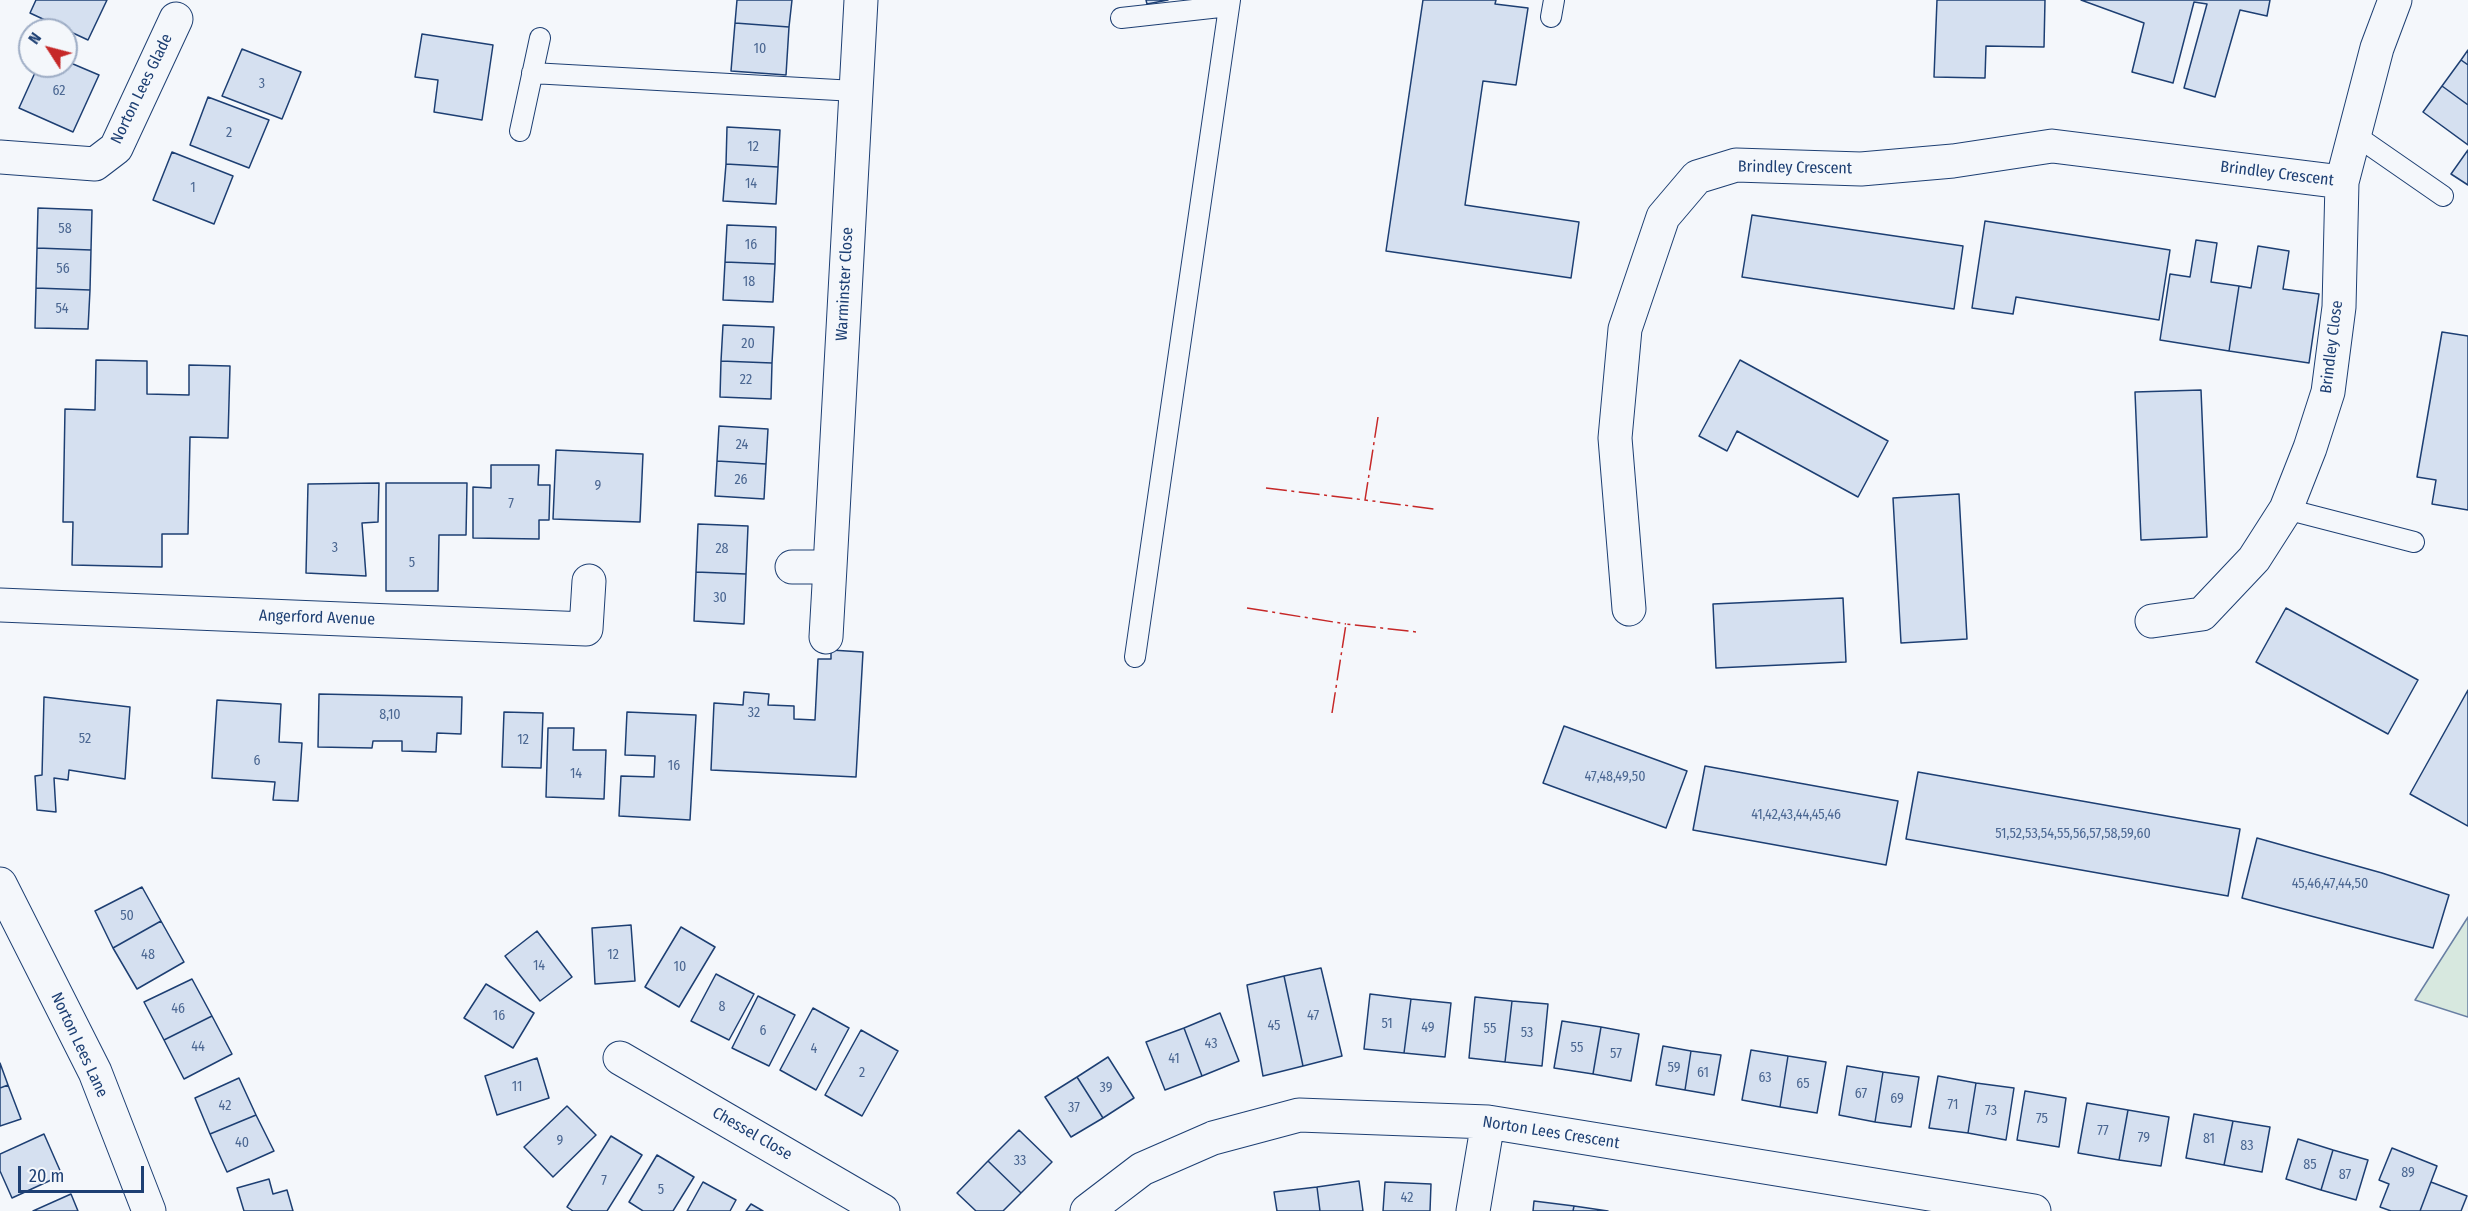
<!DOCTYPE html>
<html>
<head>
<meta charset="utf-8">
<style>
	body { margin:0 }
	#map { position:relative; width:2468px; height:1211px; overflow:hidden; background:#f4f7fb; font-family:"Fira Sans Condensed",sans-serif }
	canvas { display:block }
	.north { position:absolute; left:18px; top:18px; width:60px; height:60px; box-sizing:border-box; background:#f4f7fb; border:2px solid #9eadc5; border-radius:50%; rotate:306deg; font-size:16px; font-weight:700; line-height:24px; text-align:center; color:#1d3f73 }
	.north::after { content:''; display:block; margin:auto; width:21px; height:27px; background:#c62828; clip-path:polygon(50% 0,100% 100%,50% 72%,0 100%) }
	.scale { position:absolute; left:18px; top:1166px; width:126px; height:27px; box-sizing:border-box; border:3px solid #1d3f73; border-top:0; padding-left:8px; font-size:18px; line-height:21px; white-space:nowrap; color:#1d3f73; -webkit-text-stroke:4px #f4f7fb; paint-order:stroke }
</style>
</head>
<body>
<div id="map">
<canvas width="2468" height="1211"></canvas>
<div class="north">N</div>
<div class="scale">20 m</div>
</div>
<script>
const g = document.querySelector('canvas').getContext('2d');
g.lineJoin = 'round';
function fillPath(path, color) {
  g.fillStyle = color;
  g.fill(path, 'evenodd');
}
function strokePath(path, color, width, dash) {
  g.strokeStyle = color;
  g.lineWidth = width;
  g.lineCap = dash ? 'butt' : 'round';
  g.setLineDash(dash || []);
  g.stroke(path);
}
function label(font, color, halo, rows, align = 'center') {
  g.font = font + ' "Fira Sans Condensed",sans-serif';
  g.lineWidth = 4.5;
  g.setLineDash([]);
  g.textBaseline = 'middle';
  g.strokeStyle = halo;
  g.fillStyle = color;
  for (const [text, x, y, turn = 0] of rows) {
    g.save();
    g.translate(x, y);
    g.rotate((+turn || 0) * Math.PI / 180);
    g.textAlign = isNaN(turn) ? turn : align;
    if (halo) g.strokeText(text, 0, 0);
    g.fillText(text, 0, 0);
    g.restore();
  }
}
const green = new Path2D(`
	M 2468,917 L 2468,1017 L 2415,1000 Z`);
fillPath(green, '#d7e8df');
strokePath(green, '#687fa3', 1.5);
const building = new Path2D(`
	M 36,0 L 107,0 L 88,40 L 30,13 Z
	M 737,0 L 792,0 L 789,27 L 735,23 Z
	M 1146,0 L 1168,0 L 1147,4 Z
	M 1423,0 L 1496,0 L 1495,4 L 1528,8 L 1516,85 L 1483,81 L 1465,205 L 1579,222 L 1571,278 L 1386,251 Z
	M 1937,0 L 2045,0 L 2044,47 L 1986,46 L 1985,78 L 1934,77 Z
	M 2081,0 L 2270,0 L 2267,16 L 2240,10 L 2215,97 L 2184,88 L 2207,4 L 2194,2 L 2173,83 L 2132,72 L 2144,23 Z
	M 735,23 L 789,27 L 786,75 L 731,71 Z
	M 422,34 L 493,45 L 482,120 L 434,112 L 438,80 L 415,77 Z
	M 242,49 L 301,72 L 282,119 L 222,96 Z
	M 2468,50 L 2468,65 L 2461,60 Z
	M 2461,60 L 2468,65 L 2468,105 L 2442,86 Z
	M 66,61 L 99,75 L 73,132 L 19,108 L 38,66 L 66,66 Z
	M 2442,86 L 2468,105 L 2468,145 L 2423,112 Z
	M 208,97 L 269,120 L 249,168 L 190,145 Z
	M 727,127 L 780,130 L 778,167 L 726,164 Z
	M 2468,150 L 2468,185 L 2451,174 Z
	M 172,152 L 233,176 L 214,224 L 153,200 Z
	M 726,164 L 778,167 L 776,204 L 723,201 Z
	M 38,208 L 92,210 L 91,250 L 37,248 Z
	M 1752,215 L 1963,246 L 1954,309 L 1742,277 Z
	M 1985,221 L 2170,250 L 2159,320 L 2016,297 L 2013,314 L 1972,308 Z
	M 727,225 L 776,227 L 775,264 L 725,262 Z
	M 2196,240 L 2217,243 L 2211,282 L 2239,286 L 2229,351 L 2160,340 L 2170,274 L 2190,277 Z
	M 2258,246 L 2289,251 L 2283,289 L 2319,294 L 2309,363 L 2229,351 L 2239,286 L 2251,288 Z
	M 37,248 L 91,250 L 90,290 L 36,288 Z
	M 725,262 L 775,264 L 773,302 L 723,300 Z
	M 36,288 L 90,290 L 88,329 L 35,328 Z
	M 723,325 L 774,327 L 772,363 L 721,361 Z
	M 2442,332 L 2468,336 L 2468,510 L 2432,504 L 2436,480 L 2417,477 Z
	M 96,360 L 147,361 L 147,394 L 189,395 L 189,365 L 230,366 L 228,438 L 190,437 L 188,534 L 162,534 L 162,567 L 72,565 L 73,522 L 63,522 L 65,409 L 95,410 Z
	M 1740,360 L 1888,441 L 1858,497 L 1737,431 L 1727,451 L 1699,436 Z
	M 721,361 L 772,363 L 771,399 L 720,397 Z
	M 2201,390 L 2207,537 L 2141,540 L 2135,392 Z
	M 719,426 L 768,429 L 766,464 L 717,461 Z
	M 556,450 L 643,454 L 640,522 L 553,519 Z
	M 717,461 L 766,464 L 764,499 L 715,496 Z
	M 491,465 L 539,465 L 538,485 L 550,485 L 549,520 L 539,520 L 539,539 L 473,538 L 473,487 L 491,488 Z
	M 379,483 L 378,522 L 362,523 L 366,576 L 306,573 L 308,484 Z
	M 386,483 L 467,483 L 466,535 L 439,535 L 438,591 L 386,591 Z
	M 1959,494 L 1967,639 L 1901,643 L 1893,498 Z
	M 698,524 L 748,526 L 746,574 L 696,572 Z
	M 696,572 L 746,574 L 744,624 L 694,621 Z
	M 1843,598 L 1846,662 L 1716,668 L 1713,604 Z
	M 2286,608 L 2418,680 L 2388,734 L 2256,662 Z
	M 831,650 L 863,652 L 856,777 L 711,770 L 714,703 L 743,705 L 744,692 L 769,694 L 768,705 L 794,706 L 794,719 L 815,720 L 818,659 L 831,659 Z
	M 2468,690 L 2468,826 L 2410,794 Z
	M 319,694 L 462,697 L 461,734 L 437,733 L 436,752 L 402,751 L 402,741 L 373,741 L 372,748 L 318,747 Z
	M 44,697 L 130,707 L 125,779 L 69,770 L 68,780 L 54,778 L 56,812 L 37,810 L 35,776 L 42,775 Z
	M 217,700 L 281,704 L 279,742 L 302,743 L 298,801 L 273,800 L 275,782 L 212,778 Z
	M 504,712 L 543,713 L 541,768 L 502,767 Z
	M 627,712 L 696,715 L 690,820 L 619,816 L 621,776 L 654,777 L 655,756 L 625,755 Z
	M 1564,726 L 1687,771 L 1666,828 L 1543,783 Z
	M 548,728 L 574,728 L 573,750 L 606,750 L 604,799 L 546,797 Z
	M 1705,766 L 1898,801 L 1886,865 L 1693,830 Z
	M 1918,772 L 2240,829 L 2228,896 L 1906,839 Z
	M 2257,838 L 2382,873 L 2449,895 L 2433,948 L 2242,898 Z
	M 142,887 L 161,921 L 113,948 L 95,911 Z
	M 161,921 L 184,962 L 137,989 L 113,948 Z
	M 631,925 L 635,981 L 595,984 L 592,928 Z
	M 681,927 L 715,947 L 679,1007 L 645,987 Z
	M 537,931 L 572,977 L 540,1001 L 505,956 Z
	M 1321,968 L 1342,1056 L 1303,1066 L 1284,976 Z
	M 716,974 L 754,994 L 729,1040 L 691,1021 Z
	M 1284,976 L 1303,1066 L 1263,1076 L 1247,985 Z
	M 192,979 L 212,1016 L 164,1040 L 144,1002 Z
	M 486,984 L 534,1013 L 513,1048 L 464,1018 Z
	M 1370,994 L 1411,999 L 1404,1053 L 1364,1049 Z
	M 758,996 L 795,1015 L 769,1066 L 732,1048 Z
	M 1475,997 L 1512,1001 L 1505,1062 L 1469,1058 Z
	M 1411,999 L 1451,1003 L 1445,1057 L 1404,1053 Z
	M 1512,1001 L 1548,1004 L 1542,1066 L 1505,1062 Z
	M 813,1008 L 849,1028 L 816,1090 L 780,1070 Z
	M 1220,1013 L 1239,1061 L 1202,1076 L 1184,1028 Z
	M 212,1016 L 232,1054 L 184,1079 L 164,1040 Z
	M 1562,1021 L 1601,1027 L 1593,1074 L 1554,1068 Z
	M 1601,1027 L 1639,1034 L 1631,1081 L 1593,1074 Z
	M 1184,1028 L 1202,1076 L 1165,1090 L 1146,1042 Z
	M 861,1030 L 898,1051 L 862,1116 L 825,1095 Z
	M 1663,1046 L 1691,1051 L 1685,1090 L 1656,1085 Z
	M 1751,1050 L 1788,1056 L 1780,1107 L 1742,1100 Z
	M 1691,1051 L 1721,1055 L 1714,1095 L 1685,1090 Z
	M 1788,1056 L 1826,1062 L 1817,1113 L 1780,1107 Z
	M 1108,1057 L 1134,1098 L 1103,1118 L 1077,1077 Z
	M 537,1058 L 549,1098 L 497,1115 L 485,1076 Z
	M 0,1063 L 8,1085 L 0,1088 Z
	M 1847,1066 L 1883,1072 L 1875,1122 L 1839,1115 Z
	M 1883,1072 L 1919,1077 L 1911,1127 L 1875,1122 Z
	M 1938,1076 L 1976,1083 L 1968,1133 L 1929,1128 Z
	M 1077,1077 L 1103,1118 L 1071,1137 L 1045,1097 Z
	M 239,1078 L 256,1115 L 210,1134 L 195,1098 Z
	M 1976,1083 L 2014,1088 L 2006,1140 L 1968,1133 Z
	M 8,1085 L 21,1119 L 0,1126 L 0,1088 Z
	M 2025,1091 L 2066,1098 L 2059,1147 L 2017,1140 Z
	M 2087,1103 L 2128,1110 L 2119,1160 L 2078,1153 Z
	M 567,1106 L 596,1135 L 553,1177 L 524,1147 Z
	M 2128,1110 L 2169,1117 L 2161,1166 L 2119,1160 Z
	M 2194,1114 L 2233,1121 L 2224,1165 L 2186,1158 Z
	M 256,1115 L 274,1151 L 227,1172 L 210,1134 Z
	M 2233,1121 L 2270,1127 L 2262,1172 L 2224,1165 Z
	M 1019,1130 L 1052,1162 L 1021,1193 L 988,1161 Z
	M 44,1134 L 62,1175 L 12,1198 L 0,1171 L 0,1154 Z
	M 611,1136 L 642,1155 L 607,1211 L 573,1211 L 567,1207 Z
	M 2298,1139 L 2333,1150 L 2321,1190 L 2286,1179 Z
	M 2392,1148 L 2437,1166 L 2420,1211 L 2391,1211 L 2380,1207 L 2389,1184 L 2379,1180 Z
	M 2333,1150 L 2368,1160 L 2356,1200 L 2321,1190 Z
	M 657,1155 L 694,1177 L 673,1211 L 643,1211 L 629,1202 Z
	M 988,1161 L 1021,1193 L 1003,1211 L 976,1211 L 957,1193 Z
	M 269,1179 L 273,1194 L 287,1190 L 293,1211 L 244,1211 L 237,1188 Z
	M 1359,1181 L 1363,1211 L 1320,1211 L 1317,1187 Z
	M 703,1182 L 736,1200 L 730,1211 L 687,1211 Z
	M 1385,1182 L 1431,1184 L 1430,1211 L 1383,1211 Z
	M 2431,1182 L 2467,1196 L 2461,1211 L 2420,1211 Z
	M 1317,1187 L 1320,1211 L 1277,1211 L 1274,1192 Z
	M 71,1194 L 78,1211 L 33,1211 Z
	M 1534,1201 L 1574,1206 L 1573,1211 L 1533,1211 Z
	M 751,1204 L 763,1211 L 746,1211 Z
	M 1574,1206 L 1608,1211 L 1573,1211 Z`);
fillPath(building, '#d5e0f0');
strokePath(building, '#1d3f73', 1.5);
const service = new Path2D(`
	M 1551,17 L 1554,0
	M 1121,18 L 1229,6
	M 532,73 L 855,91
	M 520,131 L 540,38
	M 2355,135 L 2443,196
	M 2286,509 L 2414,542
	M 1135,657 L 1230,0`);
const minor = new Path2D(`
	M 0,157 L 95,164 L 116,148 L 176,19
	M 792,567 L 830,567 L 861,0
	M 0,605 L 586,629 L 589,581
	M 1629,609 L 1615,438 L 1625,329 L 1663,217 L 1697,177 L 1736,165 L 1861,169 L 1953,161 L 2052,146 L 2342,182
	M 2152,621 L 2202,614 L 2254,559 L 2286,509 L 2310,448 L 2328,392 L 2339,307 L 2342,182 L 2377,48 L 2395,0
	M 826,637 L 830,567
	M 620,1058 L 883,1211
	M 1087,1211 L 1142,1169 L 1213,1138 L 1299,1115 L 1488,1122 L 2034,1211
	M 1473,1211 L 1488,1122`);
const tertiary = new Path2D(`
	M 0,884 L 95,1072 L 149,1211`);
strokePath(service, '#1d3f73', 22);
strokePath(minor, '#1d3f73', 35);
strokePath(tertiary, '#1d3f73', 35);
strokePath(service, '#f4f7fb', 20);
strokePath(minor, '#f4f7fb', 33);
strokePath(tertiary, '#f4f7fb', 33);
strokePath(new Path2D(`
	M 1378,417 L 1365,500 L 1434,509
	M 1266,488 L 1365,500
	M 1247,608 L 1346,624
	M 1332,713 L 1346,624 L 1417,632`), '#c62828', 1.5, [21, 4.5, 3, 4.5]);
label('14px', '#4b6792', null, [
	["10",760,49],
	["3",262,84],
	["62",59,91],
	["2",229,133],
	["12",753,147],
	["14",751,184],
	["1",193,188],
	["58",65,229],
	["16",751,245],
	["56",63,269],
	["18",749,282],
	["54",62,309],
	["20",748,344],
	["22",746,380],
	["24",742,445],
	["26",741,480],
	["9",598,486],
	["7",511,504],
	["3",335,548],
	["28",722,549],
	["5",412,563],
	["30",720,598],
	["32",754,713],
	["8,10",390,715],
	["52",85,739],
	["12",523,740],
	["6",257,761],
	["16",674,766],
	["14",576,774],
	["47,48,49,50",1615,777],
	["41,42,43,44,45,46",1796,815],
	["51,52,53,54,55,56,57,58,59,60",2073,834],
	["45,46,47,44,50",2330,884],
	["50",127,916],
	["48",148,955],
	["12",613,955],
	["14",539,966],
	["10",680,967],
	["8",722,1007],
	["46",178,1009],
	["16",499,1016],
	["47",1313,1016],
	["51",1387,1024],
	["45",1274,1026],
	["49",1428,1028],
	["55",1490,1029],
	["6",763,1031],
	["53",1527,1033],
	["43",1211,1044],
	["44",198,1047],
	["55",1577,1048],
	["4",814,1049],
	["57",1616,1054],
	["41",1174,1059],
	["59",1674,1068],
	["2",862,1073],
	["61",1703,1073],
	["63",1765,1078],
	["65",1803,1084],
	["11",517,1087],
	["39",1106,1088],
	["67",1861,1094],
	["69",1897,1099],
	["71",1953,1105],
	["42",225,1106],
	["37",1074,1108],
	["73",1991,1111],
	["75",2042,1119],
	["77",2103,1131],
	["79",2144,1138],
	["81",2209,1139],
	["9",560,1141],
	["40",242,1143],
	["83",2247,1146],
	["33",1020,1161],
	["85",2310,1165],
	["89",2408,1173],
	["87",2345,1175],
	["7",604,1181],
	["5",661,1190],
	["42",1407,1198]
]);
label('16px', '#1d3f73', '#f4f7fb', [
	["Norton Lees Glade",142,89,-64],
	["Brindley Crescent",1795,168,1],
	["Brindley Crescent",2277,174,7],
	["Warminster Close",845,284,-87],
	["Brindley Close",2332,347,-83],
	["Angerford Avenue",317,618,2],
	["Norton Lees Lane",79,1045,65],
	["Norton Lees Crescent",1551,1133,9],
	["Chessel Close",752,1134,30]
]);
</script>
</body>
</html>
